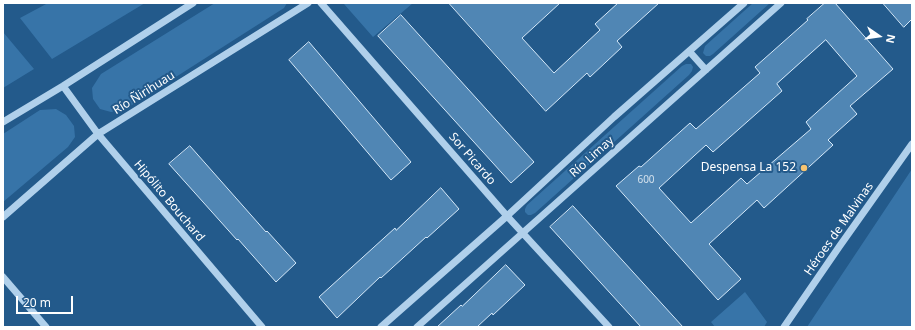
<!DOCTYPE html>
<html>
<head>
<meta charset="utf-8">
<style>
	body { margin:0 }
	#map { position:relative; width:915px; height:330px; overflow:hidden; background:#235a8b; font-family:"Noto Sans",sans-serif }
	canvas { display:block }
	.frame { position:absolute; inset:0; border:4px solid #fff; pointer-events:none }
	.north { position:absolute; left:859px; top:16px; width:40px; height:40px; -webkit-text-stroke:3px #235a8b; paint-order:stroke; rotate:103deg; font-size:11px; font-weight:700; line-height:16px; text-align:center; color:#fff }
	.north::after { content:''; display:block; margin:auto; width:14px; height:18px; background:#fff; clip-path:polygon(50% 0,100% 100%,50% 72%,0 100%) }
	.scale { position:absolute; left:16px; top:296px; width:57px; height:18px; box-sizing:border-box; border:2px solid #fff; border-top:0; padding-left:5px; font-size:12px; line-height:14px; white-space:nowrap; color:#fff; -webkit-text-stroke:3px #235a8b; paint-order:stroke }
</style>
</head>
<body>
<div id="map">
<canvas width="915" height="330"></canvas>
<div class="frame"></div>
<div class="north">N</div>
<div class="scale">20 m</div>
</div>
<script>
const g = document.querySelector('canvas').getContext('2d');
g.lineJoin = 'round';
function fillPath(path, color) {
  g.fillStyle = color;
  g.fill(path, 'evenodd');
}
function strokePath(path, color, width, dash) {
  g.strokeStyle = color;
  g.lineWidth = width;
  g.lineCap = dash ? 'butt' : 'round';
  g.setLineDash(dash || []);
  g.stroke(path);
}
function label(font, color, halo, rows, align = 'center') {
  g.font = font + ' "Noto Sans",sans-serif';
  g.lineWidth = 4;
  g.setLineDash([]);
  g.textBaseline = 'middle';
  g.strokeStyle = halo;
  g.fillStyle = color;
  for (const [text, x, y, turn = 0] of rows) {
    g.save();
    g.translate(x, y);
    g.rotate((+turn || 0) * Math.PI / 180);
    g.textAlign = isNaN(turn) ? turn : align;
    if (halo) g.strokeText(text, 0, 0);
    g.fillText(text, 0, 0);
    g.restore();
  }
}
fillPath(new Path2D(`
	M 48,3 L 145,3 L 52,59 L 20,18 Z
	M 215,3 L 287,3 L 284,8 L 124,110 L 111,112 L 100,109 L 93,99 L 92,88 L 101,74 Z
	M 343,3 L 413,3 L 373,37 L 344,4 Z
	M 753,3 L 770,3 L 713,54 L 710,56 L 706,56 L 703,53 L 705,46 Z
	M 3,32 L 34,69 L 3,88 Z
	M 686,64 L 691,64 L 693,67 L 692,71 L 689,75 L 535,213 L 531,215 L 528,215 L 525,212 L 525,209 L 527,205 L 682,66 Z
	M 56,109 L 66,115 L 74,126 L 75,137 L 68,147 L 3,202 L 3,134 L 40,110 Z
	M 912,169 L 912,327 L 807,327 Z
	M 745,292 L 767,322 L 764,327 L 715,327 L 711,322 Z`), '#3774a8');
const building = new Path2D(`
	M 449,3 L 560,3 L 522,38 L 554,73 L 600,30 L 595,24 L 618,3 L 659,3 L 617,41 L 622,47 L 590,77 L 587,73 L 546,111 Z
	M 825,3 L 835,3 L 893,69 L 850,106 L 857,114 L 828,140 L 833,145 L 764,208 L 757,200 L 709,244 L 741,279 L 718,300 L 616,186 L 639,166 L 641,167 L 690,123 L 696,129 L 760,73 L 755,67 L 808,20 L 807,19 ZM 826,40 L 857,76 L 806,122 L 811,129 L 747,184 L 741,178 L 691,223 L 659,188 L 706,145 L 713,152 L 782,91 L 777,84 Z
	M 883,3 L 912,3 L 912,19 L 904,27 Z
	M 401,15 L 534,162 L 511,183 L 378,36 Z
	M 309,42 L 411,162 L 391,180 L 289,60 Z
	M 190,146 L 266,232 L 267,231 L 296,263 L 276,282 L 238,239 L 237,240 L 169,164 Z
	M 441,188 L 459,209 L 427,238 L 426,237 L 381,278 L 380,277 L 337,318 L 319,297 L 395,228 L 396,230 Z
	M 573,206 L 683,327 L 641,327 L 550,227 Z
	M 506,265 L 525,285 L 493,315 L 492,313 L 477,327 L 437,327 L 461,305 L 462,306 Z`);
fillPath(building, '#5086b4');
strokePath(building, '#d5e8f8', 1);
strokePath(new Path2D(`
	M 321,3 L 507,216 L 609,327
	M 689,51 L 706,70
	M 63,86 L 98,134 L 262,327
	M 3,122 L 63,86 L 193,3
	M 3,217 L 98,134 L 308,3
	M 3,277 L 46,327
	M 381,327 L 507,216 L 614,117 L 744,3
	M 417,327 L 781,3
	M 784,327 L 839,247 L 912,144`), '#b0d0eb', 7);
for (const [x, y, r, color] of [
	[804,168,4,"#f6c472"]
]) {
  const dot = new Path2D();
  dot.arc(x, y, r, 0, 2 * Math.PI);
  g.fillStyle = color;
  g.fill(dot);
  strokePath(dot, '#235a8b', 1.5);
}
label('10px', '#d3e1ec', null, [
	["600",646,180]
]);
label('12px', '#fff', '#235a8b', [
	["Río Ñirihuau",144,93,-32],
	["Río Limay",592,157,-42],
	["Sor Picardo",472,159,49],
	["Hipólito Bouchard",169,201,50],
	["Héroes de Malvinas",839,229,-55]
]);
label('12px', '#fff', '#235a8b', [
	["Despensa La 152",796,168]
], 'right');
</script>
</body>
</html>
